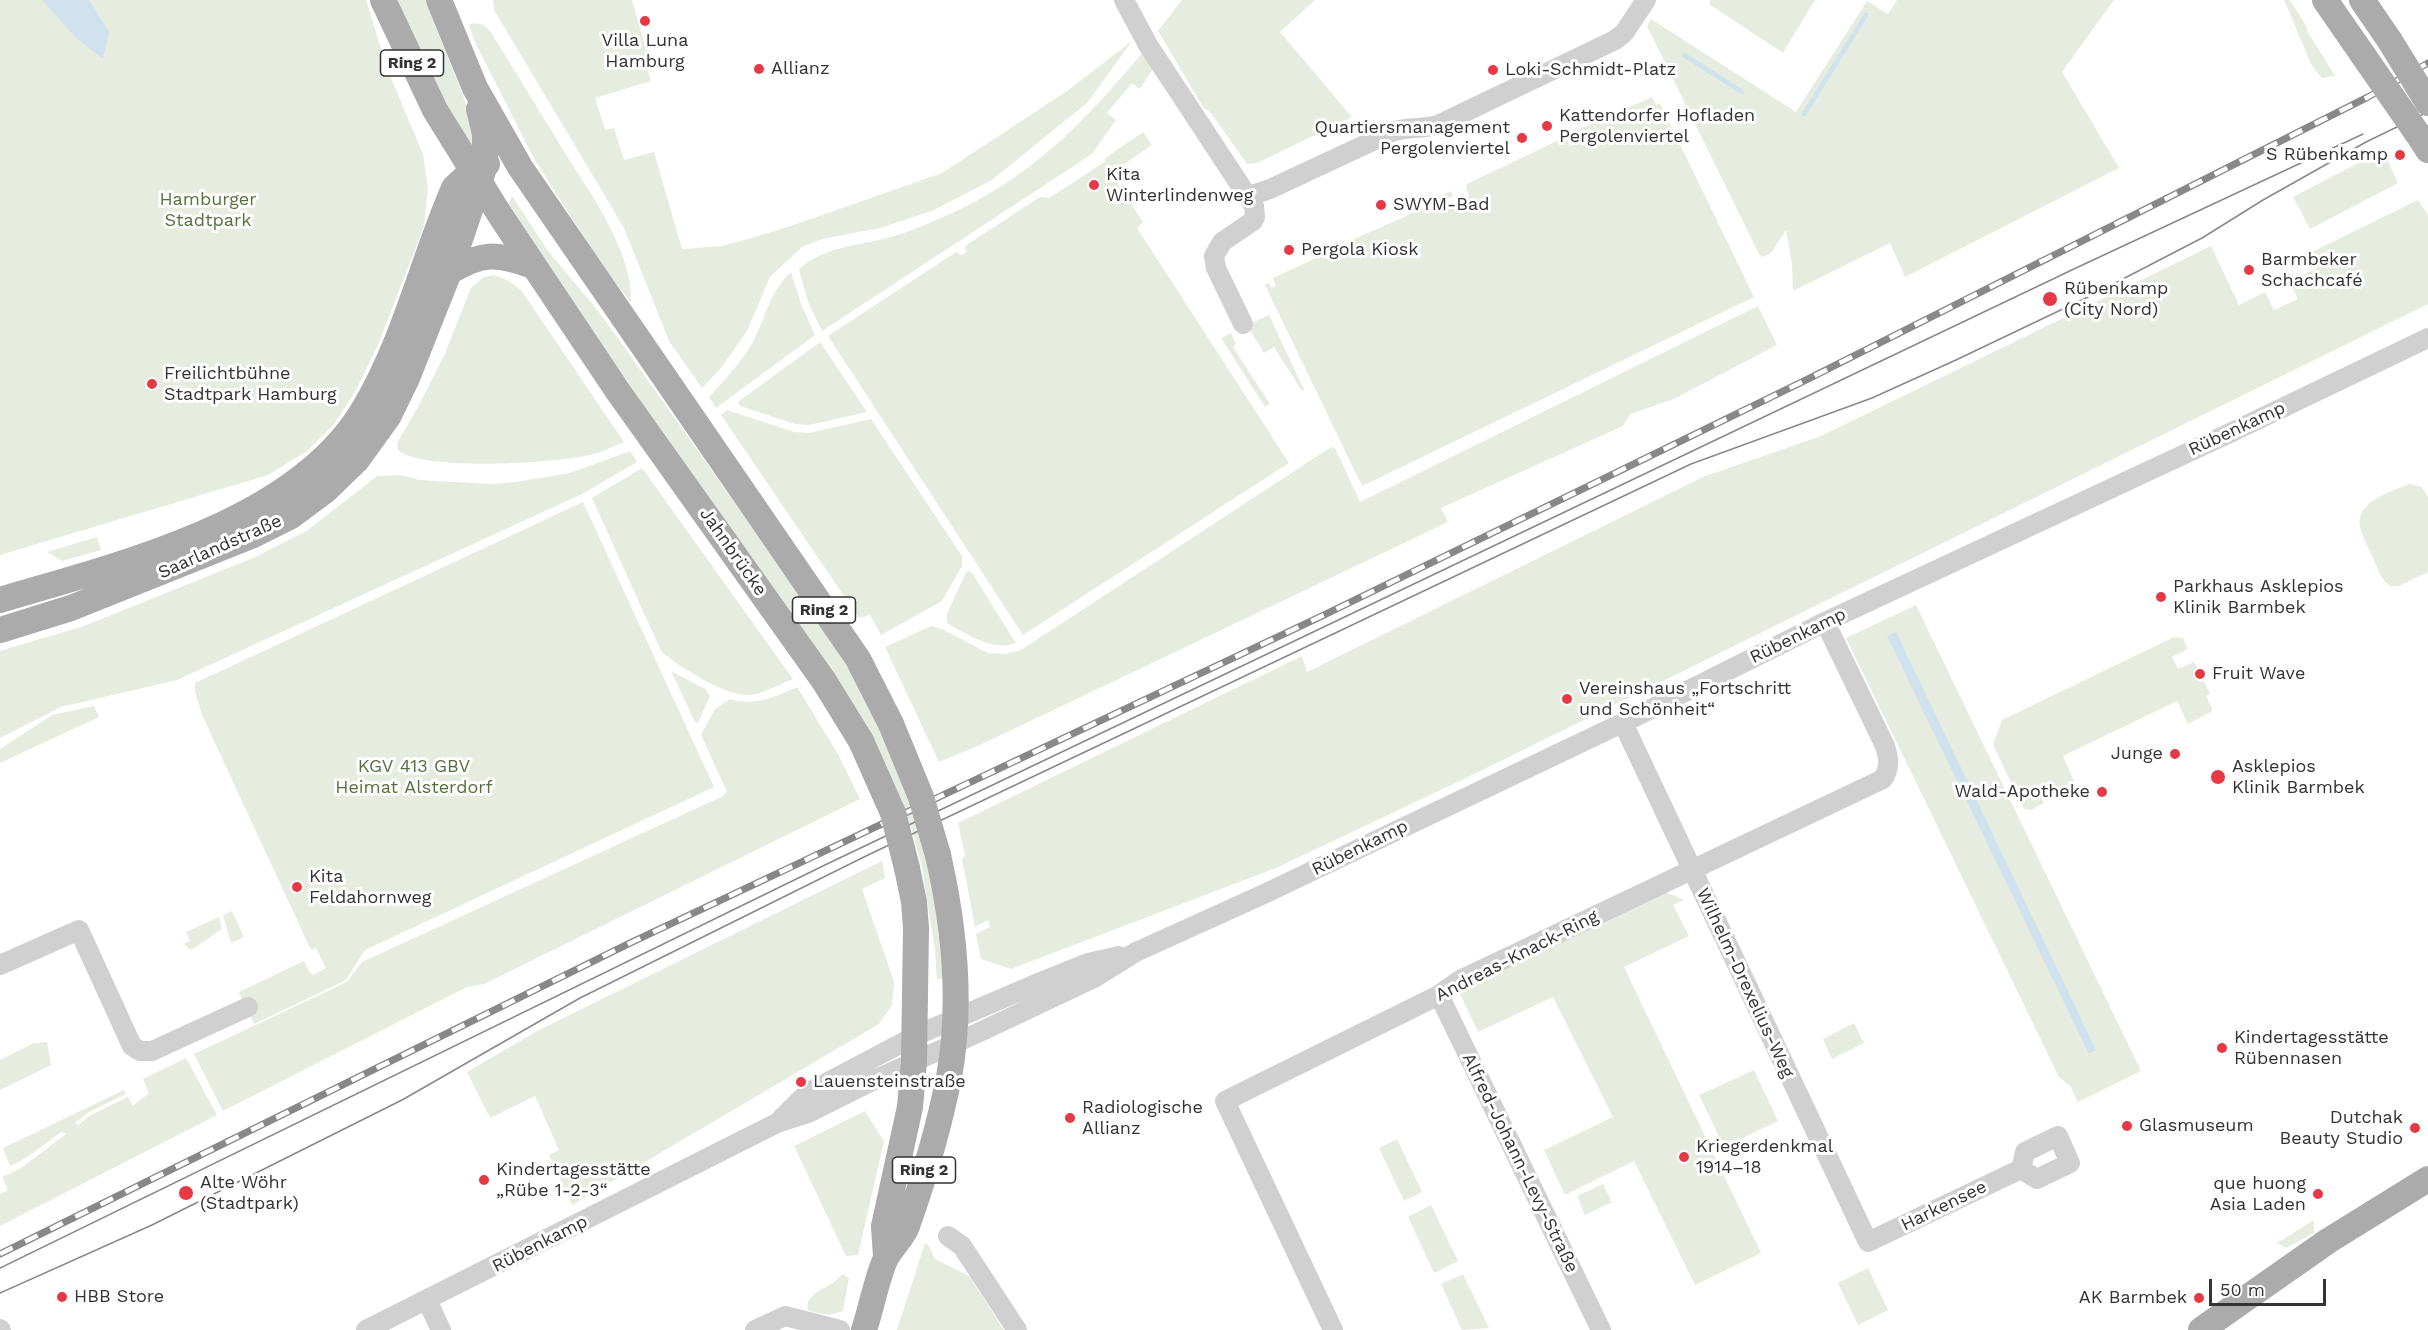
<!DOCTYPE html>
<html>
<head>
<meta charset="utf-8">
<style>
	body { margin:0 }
	#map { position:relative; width:2428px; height:1330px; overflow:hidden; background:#fff; font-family:"Work Sans",sans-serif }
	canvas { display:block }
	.scale { position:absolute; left:2209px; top:1279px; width:117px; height:27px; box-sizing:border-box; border:3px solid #333; border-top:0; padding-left:8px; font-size:18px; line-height:21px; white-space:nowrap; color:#333; -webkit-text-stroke:4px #fff; paint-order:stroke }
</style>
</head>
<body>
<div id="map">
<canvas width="2428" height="1330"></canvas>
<div class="scale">50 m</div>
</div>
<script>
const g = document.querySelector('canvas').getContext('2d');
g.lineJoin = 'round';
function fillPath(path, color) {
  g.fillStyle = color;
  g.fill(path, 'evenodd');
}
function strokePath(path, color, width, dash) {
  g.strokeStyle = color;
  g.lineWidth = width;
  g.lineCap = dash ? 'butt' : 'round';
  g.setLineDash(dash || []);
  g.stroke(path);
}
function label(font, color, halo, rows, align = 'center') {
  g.font = font + ' "Work Sans",sans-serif';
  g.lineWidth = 6;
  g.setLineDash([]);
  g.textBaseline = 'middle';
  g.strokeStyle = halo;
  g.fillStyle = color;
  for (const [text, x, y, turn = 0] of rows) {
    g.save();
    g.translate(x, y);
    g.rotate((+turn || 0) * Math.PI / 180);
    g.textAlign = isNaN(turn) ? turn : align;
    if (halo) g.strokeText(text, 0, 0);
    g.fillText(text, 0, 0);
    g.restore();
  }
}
fillPath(new Path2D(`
	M 0,0 L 366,0 L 388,71 L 423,154 L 428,188 L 424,226 L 378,345 L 355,392 L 334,424 L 306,452 L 268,475 L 0,555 Z
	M 397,0 L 425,0 L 464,98 L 478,153 L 458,132 Z
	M 493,0 L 632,0 L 648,56 L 644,58 L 651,81 L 595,98 L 605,130 L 614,128 L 624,160 L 654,152 L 682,249 L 723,246 L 785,228 L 942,173 L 1067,91 L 1132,41 L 1087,103 L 992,180 L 932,211 L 880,228 L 822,239 L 802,247 L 770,277 L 747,331 L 721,368 L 702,388 L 669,341 L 624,228 L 494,10 Z
	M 1182,0 L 1315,0 L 1280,32 L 1352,117 L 1257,163 L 1247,164 L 1211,113 L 1203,107 L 1158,31 Z
	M 1711,0 L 1815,0 L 1783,53 L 1709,4 Z
	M 1897,0 L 2114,0 L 2062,72 L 2119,168 L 1905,277 L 1890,243 L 1793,291 L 1792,264 L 1786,230 L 1770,254 L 1762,257 L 1759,254 L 1647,26 L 1651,19 L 1796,112 L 1867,1 L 1888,14 Z
	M 2284,0 L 2290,0 L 2307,27 L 2307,31 L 2335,76 L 2322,78 L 2312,66 Z
	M 474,23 L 484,25 L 490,31 C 514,69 537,107 560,145 C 587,189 633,249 631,303 L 597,258 L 533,157 L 475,42 L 469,25 Z
	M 1144,51 L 1153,69 L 1140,89 L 1132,83 L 1107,113 L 1116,120 L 1092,154 L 822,331 L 808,302 L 799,269 C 822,248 854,246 883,239 C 903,234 924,226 943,217 C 1031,179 1083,123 1144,51 Z
	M 1652,97 L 1656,105 L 1660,103 L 1754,297 L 1362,486 L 1265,285 L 1269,283 L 1271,288 L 1276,286 L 1273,278 L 1344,245 L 1348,254 L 1353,252 L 1350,245 L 1354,243 L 1352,240 L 1433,204 L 1433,200 L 1451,191 L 1453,196 L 1434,205 L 1437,211 L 1469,196 L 1466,187 L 1467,184 L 1565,137 L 1570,146 L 1584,140 L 1580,129 Z
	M 1143,132 L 1152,145 L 1111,173 L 1143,222 L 1137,228 L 1289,463 L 1023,635 L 828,336 L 956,252 L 962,255 L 966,252 L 965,246 L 1040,197 L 1049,198 L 1106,161 L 1105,158 Z
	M 2383,150 L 2398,183 L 2310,229 L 2293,197 Z
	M 512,196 L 548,251 L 599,312 L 684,431 L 828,636 L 862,691 L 901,775 L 928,859 L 937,920 L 943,978 L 937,980 L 935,950 L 921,862 L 910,825 L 892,780 L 812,643 L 506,210 Z
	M 2418,200 L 2428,215 L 2428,304 L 1464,779 L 1276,868 L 1011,969 L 981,959 L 976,934 L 990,927 L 988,920 L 975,927 L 962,859 L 965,855 L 958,823 L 1302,656 L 1307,672 L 1703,477 L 1821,436 L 2211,246 L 2239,305 L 2265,292 L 2274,310 L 2298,299 L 2290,282 L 2317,268 L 2310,253 Z
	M 791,272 L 801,304 L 815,335 L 716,408 L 709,397 C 725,379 744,360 755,338 C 766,315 771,290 791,272 Z
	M 494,275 L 509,281 L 521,290 L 624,442 C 614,446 604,451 594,454 C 559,463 423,472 398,450 L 397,443 L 419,405 L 444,356 L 471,288 L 484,277 Z
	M 1758,306 L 1777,345 L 1674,399 L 1630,414 L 1623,426 L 1441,508 L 1448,522 L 978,746 L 939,762 L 885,647 L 931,626 L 942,629 L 988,653 L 1005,654 L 1021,650 L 1331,447 L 1335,448 L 1360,502 Z
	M 1269,315 L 1304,390 L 1302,391 L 1274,347 L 1264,353 L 1247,325 Z
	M 1231,333 L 1236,344 L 1233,347 L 1270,404 L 1265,407 L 1221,338 Z
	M 820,342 L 867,412 L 809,425 L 795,424 L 740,406 L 738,402 Z
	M 727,410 L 794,432 L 809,433 L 871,419 L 962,556 L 962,566 L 942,601 L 881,635 L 870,615 L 859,618 L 721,415 Z
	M 630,451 L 637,462 L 582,494 L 177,680 L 61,707 L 0,738 L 0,651 L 84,626 L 253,558 L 308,530 L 377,476 L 401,475 L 419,480 L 491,484 L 516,482 L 570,473 Z
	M 642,468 L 793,679 C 779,684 764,694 749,695 C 727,697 677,666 661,651 L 592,498 Z
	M 2410,484 L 2422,487 L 2428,497 L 2428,572 L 2399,586 L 2391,586 C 2381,581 2378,568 2373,558 C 2369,548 2362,538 2360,527 C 2355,501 2392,491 2410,484 Z
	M 583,502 L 714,787 L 365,950 L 346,980 L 254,1024 L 239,992 L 304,961 L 310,973 L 313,975 L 326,968 L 316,948 L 311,950 L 202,715 L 195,692 L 195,683 Z
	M 97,537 L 101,550 L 62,561 L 47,552 Z
	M 969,571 L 972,573 L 1016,643 C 994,652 966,634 947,623 L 947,614 L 966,572 Z
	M 1916,605 L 2141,1071 L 2078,1102 L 2070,1086 L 2059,1077 L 1846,638 Z
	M 2174,637 L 2183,638 L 2188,649 L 2172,657 L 2178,669 L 2194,662 L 2198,668 L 2194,670 L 2200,682 L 2204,681 L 2210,694 L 2206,696 L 2212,708 L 2211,712 L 2188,724 L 2177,701 L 2063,756 L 2074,781 L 2041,798 L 2044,803 L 2031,810 L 2024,809 L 1993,745 L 2002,720 Z
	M 671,671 L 705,689 L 710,696 L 698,723 L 695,722 Z
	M 797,687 L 838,754 L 860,799 L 484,984 L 467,987 L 223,1111 L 194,1054 L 347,982 L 362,962 L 721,797 L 727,792 L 701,735 L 715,709 L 730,699 C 754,707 774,697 797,687 Z
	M 94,706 L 99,717 L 0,763 L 0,749 L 52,715 Z
	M 882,861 L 885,878 L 862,889 L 894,982 L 892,1005 L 879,1024 L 572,1205 L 549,1155 L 559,1150 L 535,1096 L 490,1118 L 467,1072 L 539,1030 Z
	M 1663,891 L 1684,900 L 1673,905 L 1689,936 L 1624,967 L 1761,1253 L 1695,1285 L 1634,1161 L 1565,1195 L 1544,1150 L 1613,1117 L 1553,997 L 1478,1032 L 1460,994 L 1548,944 Z
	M 232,911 L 244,937 L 231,943 L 223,915 Z
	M 219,917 L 222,929 L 191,950 L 184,944 L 190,941 L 186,932 Z
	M 1854,1023 L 1864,1043 L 1832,1059 L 1823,1039 Z
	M 47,1042 L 51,1065 L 0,1090 L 0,1060 L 34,1043 Z
	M 186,1058 L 217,1115 L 0,1226 L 0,1194 L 8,1190 L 2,1177 L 21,1168 L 66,1134 L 61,1132 L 26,1158 L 10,1166 L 3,1148 L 124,1090 L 126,1094 L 89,1112 L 75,1123 L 78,1125 L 91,1115 L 128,1097 L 133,1106 L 149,1093 L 143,1079 Z
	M 1754,1070 L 1778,1121 L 1724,1147 L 1699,1095 Z
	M 865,1111 L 884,1141 L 858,1255 L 846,1256 L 794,1146 Z
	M 1397,1139 L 1422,1192 L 1404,1201 L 1379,1148 Z
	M 1603,1184 L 1612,1202 L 1585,1215 L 1577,1196 Z
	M 1431,1205 L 1458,1261 L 1434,1273 L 1408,1217 Z
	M 2314,1220 L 2314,1233 L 2286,1248 L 2277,1243 Z
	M 925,1243 L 929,1246 L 935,1259 L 969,1276 L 1004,1330 L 897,1330 Z
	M 1868,1268 L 1888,1310 L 1858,1325 L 1838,1283 Z
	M 842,1274 L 849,1278 L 843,1311 L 829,1315 L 808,1311 C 803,1290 834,1289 842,1274 Z
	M 1463,1274 L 1489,1328 L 1462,1330 L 1441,1284 Z`), '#e6ecdf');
fillPath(new Path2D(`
	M 42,0 L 89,0 L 109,32 L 103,59 L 76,38 Z
	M 1896,632 L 2096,1050 L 2089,1054 L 1887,636 Z`), '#cfe2ee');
strokePath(new Path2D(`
	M 1684,55 L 1742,92
	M 1804,114 L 1866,15`), '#cfe2ee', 4.5);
strokePath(new Path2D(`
	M 1124,0 L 1148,45 L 1254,206 L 1255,217 L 1253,221 L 1222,242 L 1214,256 L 1216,268 L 1243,324
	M 1249,196 L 1270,189 L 1392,132 C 1408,126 1424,130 1440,124 L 1615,40 L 1624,33 L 1646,0
	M 1623,723 L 1868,1242 L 2021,1169
	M 0,965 L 79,930 L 132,1046 L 140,1051 L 152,1051 L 248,1007
	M 1439,995 L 1601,1330
	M 781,1119 L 807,1093 L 915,1036 L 1036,984 L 1088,963 L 1119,956
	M 2058,1136 L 2070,1163 L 2037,1179 L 2021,1169 L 2025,1152 Z
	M 948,1236 L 962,1246 L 1017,1330
	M 427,1300 L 441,1330
	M 0,1329 L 1,1330
	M 366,1330 L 777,1123 L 808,1113 L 876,1079 L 982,1031 L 1094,978 L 1136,952 L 1264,894 L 1639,715 L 1825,622 L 2232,432 L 2428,338
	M 755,1330 L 785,1316 L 840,1330
	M 1333,1330 L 1225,1101 L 1439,995 L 1460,980 L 1883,779 C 1890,768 1889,759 1885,746 L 1825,622`), '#d0d0d0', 20);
strokePath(new Path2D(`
	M 383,0 L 435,110 L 500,215 L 617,390 L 824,681 L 861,741
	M 439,0 L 475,88 L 520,167 L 858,659 L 891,724
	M 2325,0 L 2363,55
	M 2362,0 L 2390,41
	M 2417,133 L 2428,150
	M 449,272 C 482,252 498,253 533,266
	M 0,600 C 120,564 298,523 365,407 C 405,339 423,259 454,188 L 472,171 L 487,164
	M 0,630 L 71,608 L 251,536 L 291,516 L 326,490 L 357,460 L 388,417 L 407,378 L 449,272 L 485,165 L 485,134 L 479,109
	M 886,1257 L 884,1226 L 910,1107 L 914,1061 L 916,928 L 914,902 L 907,868
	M 864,1330 C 871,1310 878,1272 887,1256 C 893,1246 903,1237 907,1226 C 924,1178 939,1127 949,1077 C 962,1005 954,925 938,855
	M 2201,1330 L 2328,1241 L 2428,1179`), '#ababab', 26);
strokePath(new Path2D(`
	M 0,1268 L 827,864 L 2076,268 L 2363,134
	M 0,1293 L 152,1225 L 402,1100 L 580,998 L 868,855 L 1691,464 L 1872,398 L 1956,360 L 2090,296 L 2202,238 L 2263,200 L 2366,142 L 2428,112`), '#888', 1.5);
const rail = new Path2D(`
	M 0,1254 L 628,944 L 1324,615 L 1804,381 L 2368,97 L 2428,63`);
strokePath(rail, '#888', 7);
strokePath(rail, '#fff', 4.5, [14]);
strokePath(new Path2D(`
	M 2390,41 L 2428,103
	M 2363,55 L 2417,133
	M 891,724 L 921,797 L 938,855
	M 861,741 L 893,813 L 907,868`), '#ababab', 26);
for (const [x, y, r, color] of [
	[645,21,6,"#e63946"],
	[759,69,6,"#e63946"],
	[1493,70,6,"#e63946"],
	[1547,126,6,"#e63946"],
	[1522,138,6,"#e63946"],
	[2400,155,6,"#e63946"],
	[1094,185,6,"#e63946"],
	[1381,205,6,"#e63946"],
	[1289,250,6,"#e63946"],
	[2249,270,6,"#e63946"],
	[2050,299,8,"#e63946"],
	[152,384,6,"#e63946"],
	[2161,597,6,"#e63946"],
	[2200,674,6,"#e63946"],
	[1567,699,6,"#e63946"],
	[2175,754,6,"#e63946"],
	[2218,777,8,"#e63946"],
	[2102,792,6,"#e63946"],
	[297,887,6,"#e63946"],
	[2222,1048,6,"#e63946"],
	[801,1082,6,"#e63946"],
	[1070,1118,6,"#e63946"],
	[2127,1126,6,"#e63946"],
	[2415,1128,6,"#e63946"],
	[1684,1157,6,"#e63946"],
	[484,1180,6,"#e63946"],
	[186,1193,8,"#e63946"],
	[2318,1194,6,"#e63946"],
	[62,1297,6,"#e63946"],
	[2199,1298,6,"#e63946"]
]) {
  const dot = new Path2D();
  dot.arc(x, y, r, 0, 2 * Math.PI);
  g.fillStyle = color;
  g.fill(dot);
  strokePath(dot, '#fff', 2);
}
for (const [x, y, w] of [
	[412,63,63],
	[824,610,63],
	[924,1170,63]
]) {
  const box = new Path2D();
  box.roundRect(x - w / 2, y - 13, w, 26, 4.5);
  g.fillStyle = '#fff';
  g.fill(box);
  strokePath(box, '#333', 1.5);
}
label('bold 16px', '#333', null, [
	["Ring 2",412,63],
	["Ring 2",824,610],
	["Ring 2",924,1170]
]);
label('18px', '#333', '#fff', [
	["Villa Luna",645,41,"center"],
	["Hamburg",645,62,"center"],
	["Allianz",771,69],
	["Loki-Schmidt-Platz",1505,70],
	["Kattendorfer Hofladen",1559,116],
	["Pergolenviertel",1559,137],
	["Quartiersmanagement",1510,128,"right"],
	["Pergolenviertel",1510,149,"right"],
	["S Rübenkamp",2388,155,"right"],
	["Kita",1106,175],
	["Winterlindenweg",1106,196],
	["SWYM-Bad",1393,205],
	["Pergola Kiosk",1301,250],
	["Barmbeker",2261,260],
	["Schachcafé",2261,281],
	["Rübenkamp",2064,289],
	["(City Nord)",2064,310],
	["Freilichtbühne",164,374],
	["Stadtpark Hamburg",164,395],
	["Parkhaus Asklepios",2173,587],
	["Klinik Barmbek",2173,608],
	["Fruit Wave",2212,674],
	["Vereinshaus „Fortschritt",1579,689],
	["und Schönheit“",1579,710],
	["Junge",2163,754,"right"],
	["Asklepios",2232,767],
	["Klinik Barmbek",2232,788],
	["Wald-Apotheke",2090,792,"right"],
	["Kita",309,877],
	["Feldahornweg",309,898],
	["Kindertagesstätte",2234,1038],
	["Rübennasen",2234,1059],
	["Lauensteinstraße",813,1082],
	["Radiologische",1082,1108],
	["Allianz",1082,1129],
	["Dutchak",2403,1118,"right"],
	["Beauty Studio",2403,1139,"right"],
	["Glasmuseum",2139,1126],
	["Kriegerdenkmal",1696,1147],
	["1914–18",1696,1168],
	["Kindertagesstätte",496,1170],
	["„Rübe 1-2-3“",496,1191],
	["Alte Wöhr",200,1183],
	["(Stadtpark)",200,1204],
	["que huong",2306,1184,"right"],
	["Asia Laden",2306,1205,"right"],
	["HBB Store",74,1297],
	["AK Barmbek",2187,1298,"right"]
], 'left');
label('18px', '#56703f', '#fff', [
	["Hamburger",208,200],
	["Stadtpark",208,221],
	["KGV 413 GBV",414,767],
	["Heimat Alsterdorf",414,788]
]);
label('18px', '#333', '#fff', [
	["Rübenkamp",2237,429,-25],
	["Saarlandstraße",220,547,-24],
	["Jahnbrücke",733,552,55],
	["Rübenkamp",1798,636,-26],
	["Rübenkamp",1360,848,-26],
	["Andreas-Knack-Ring",1517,956,-27],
	["Wilhelm-Drexelius-Weg",1745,983,65],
	["Alfred-Johann-Levy-Straße",1520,1163,64],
	["Harkensee",1944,1206,-26],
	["Rübenkamp",540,1244,-27]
]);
</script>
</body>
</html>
